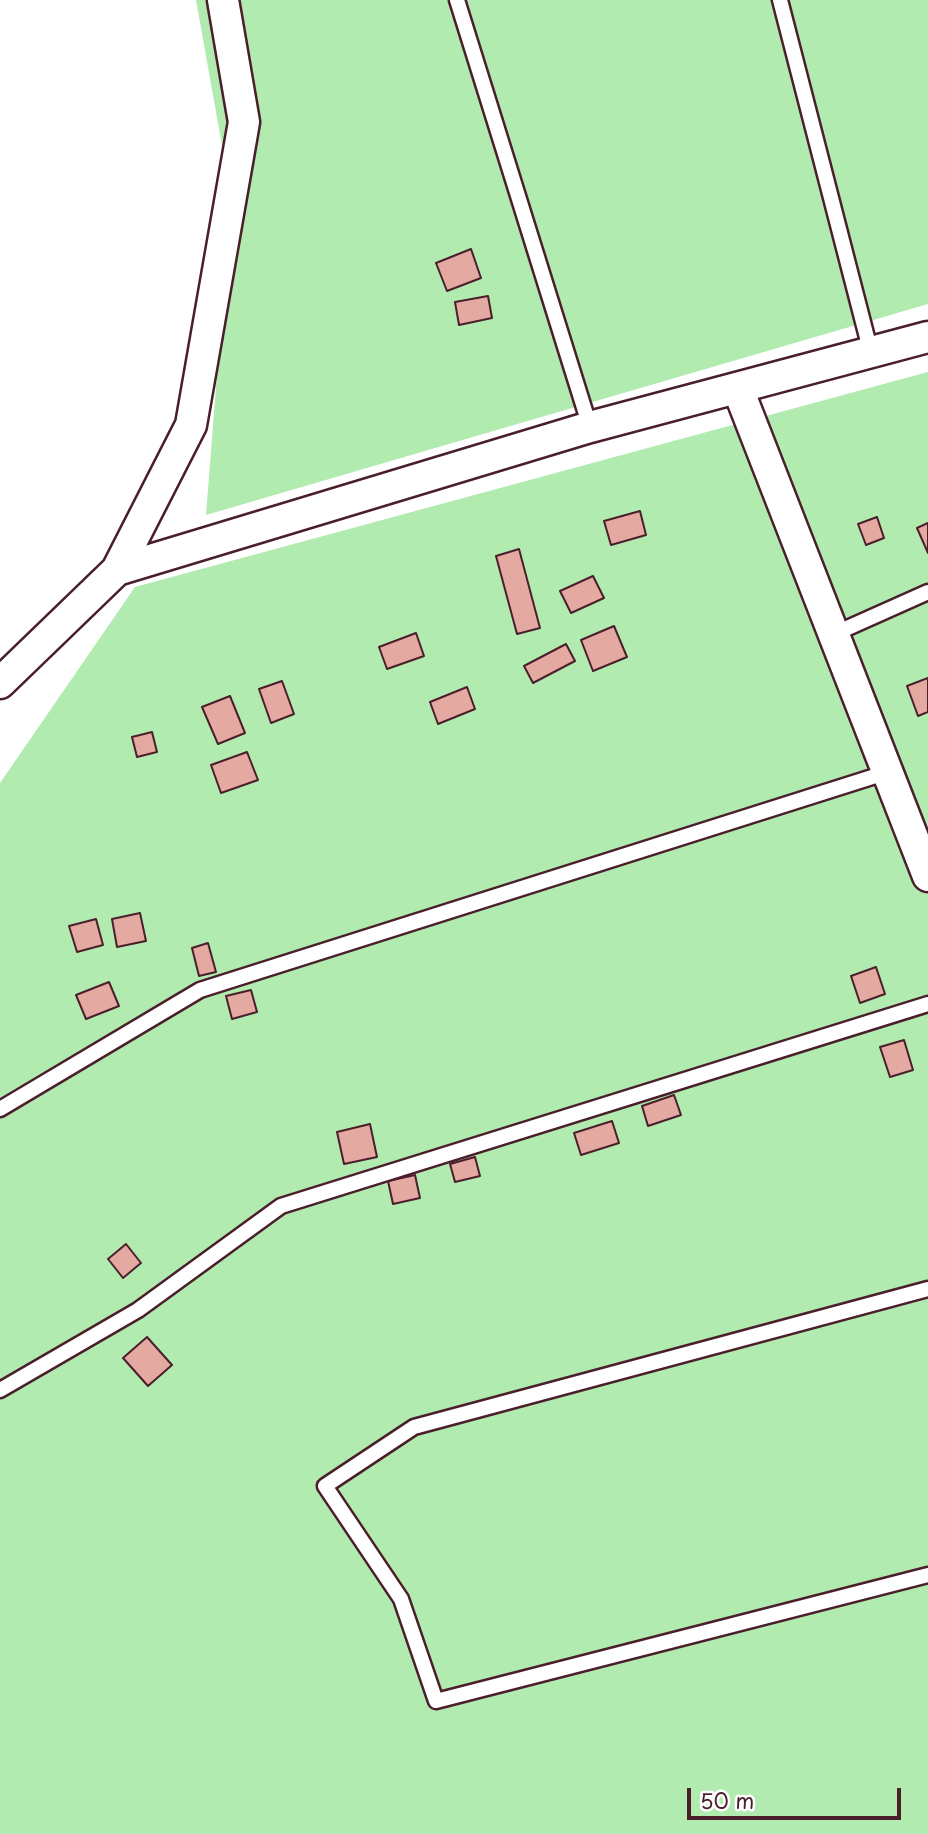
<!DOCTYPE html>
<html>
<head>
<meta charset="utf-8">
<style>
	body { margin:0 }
	#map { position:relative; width:928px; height:1834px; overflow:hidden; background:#fff; font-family:"Playpen Sans",sans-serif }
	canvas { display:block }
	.scale { position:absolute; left:687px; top:1788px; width:214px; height:32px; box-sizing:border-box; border:4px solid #4a1f2b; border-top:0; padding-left:9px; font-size:21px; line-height:24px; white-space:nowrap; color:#4a1f2b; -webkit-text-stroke:5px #fff; paint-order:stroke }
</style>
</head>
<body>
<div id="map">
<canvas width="928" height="1834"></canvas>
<div class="scale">50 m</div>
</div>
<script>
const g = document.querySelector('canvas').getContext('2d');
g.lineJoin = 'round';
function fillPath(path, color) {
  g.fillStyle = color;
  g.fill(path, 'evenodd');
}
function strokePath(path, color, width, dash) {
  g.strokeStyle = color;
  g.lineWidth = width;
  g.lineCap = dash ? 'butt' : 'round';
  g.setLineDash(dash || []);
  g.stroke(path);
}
fillPath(new Path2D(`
	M 196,0 L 928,0 L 928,304 L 206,515 L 231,196 Z
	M 928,372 L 928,1834 L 0,1834 L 0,783 L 135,587 Z`), '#b1ebb0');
const building = new Path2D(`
	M 471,249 L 481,278 L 447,291 L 436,263 Z
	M 488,296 L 492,318 L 459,325 L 455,302 Z
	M 640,511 L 646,535 L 611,545 L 604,521 Z
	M 877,517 L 884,538 L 866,545 L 858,524 Z
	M 928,523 L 928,553 L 917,528 Z
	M 519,549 L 540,628 L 517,634 L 496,556 Z
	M 593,576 L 604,598 L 571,613 L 560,591 Z
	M 614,626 L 627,657 L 593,671 L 581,640 Z
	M 416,633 L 424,656 L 387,669 L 379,647 Z
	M 566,644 L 575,661 L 533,683 L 524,666 Z
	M 928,678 L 928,712 L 918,716 L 907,686 Z
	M 282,681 L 294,714 L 271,723 L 259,689 Z
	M 467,687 L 475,709 L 438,724 L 430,702 Z
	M 230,696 L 245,733 L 218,744 L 202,707 Z
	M 152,732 L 157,752 L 137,757 L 132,737 Z
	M 247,752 L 258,780 L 221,793 L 211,765 Z
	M 140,913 L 146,941 L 117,947 L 112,919 Z
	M 96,919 L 103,945 L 77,952 L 69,926 Z
	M 208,943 L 216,972 L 199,976 L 192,948 Z
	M 876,967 L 885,994 L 860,1003 L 851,976 Z
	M 109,982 L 119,1006 L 86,1019 L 76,995 Z
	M 251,990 L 257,1012 L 232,1019 L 226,996 Z
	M 904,1040 L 913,1070 L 890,1077 L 880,1047 Z
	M 674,1095 L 681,1115 L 648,1126 L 642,1106 Z
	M 612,1121 L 619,1143 L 581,1155 L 574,1133 Z
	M 370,1124 L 377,1157 L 344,1164 L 337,1132 Z
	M 475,1157 L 480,1176 L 455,1182 L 450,1164 Z
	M 415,1175 L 420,1198 L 393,1204 L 388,1181 Z
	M 126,1244 L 141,1263 L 123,1278 L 108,1259 Z
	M 147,1337 L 172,1365 L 148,1386 L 123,1358 Z`);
fillPath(building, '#e4aaa1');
strokePath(building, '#4a1f2b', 2);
const lane = new Path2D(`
	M 457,0 L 590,427
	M 780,0 L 871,353
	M 834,634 L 928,592
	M 0,1109 L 200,990 L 888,772
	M 928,1289 L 414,1427 L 325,1486 L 401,1599 L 436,1701 L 928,1575
	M 0,1390 L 138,1310 L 281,1206 L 928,1004`);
const street = new Path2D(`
	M 738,389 L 928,876
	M 117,570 L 590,427 L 928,337
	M 0,683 L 117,570 L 191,425 L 244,122 L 223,0`);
strokePath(lane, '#4a1f2b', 19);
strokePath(street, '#4a1f2b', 35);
strokePath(lane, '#fff', 14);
strokePath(street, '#fff', 30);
</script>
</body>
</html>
